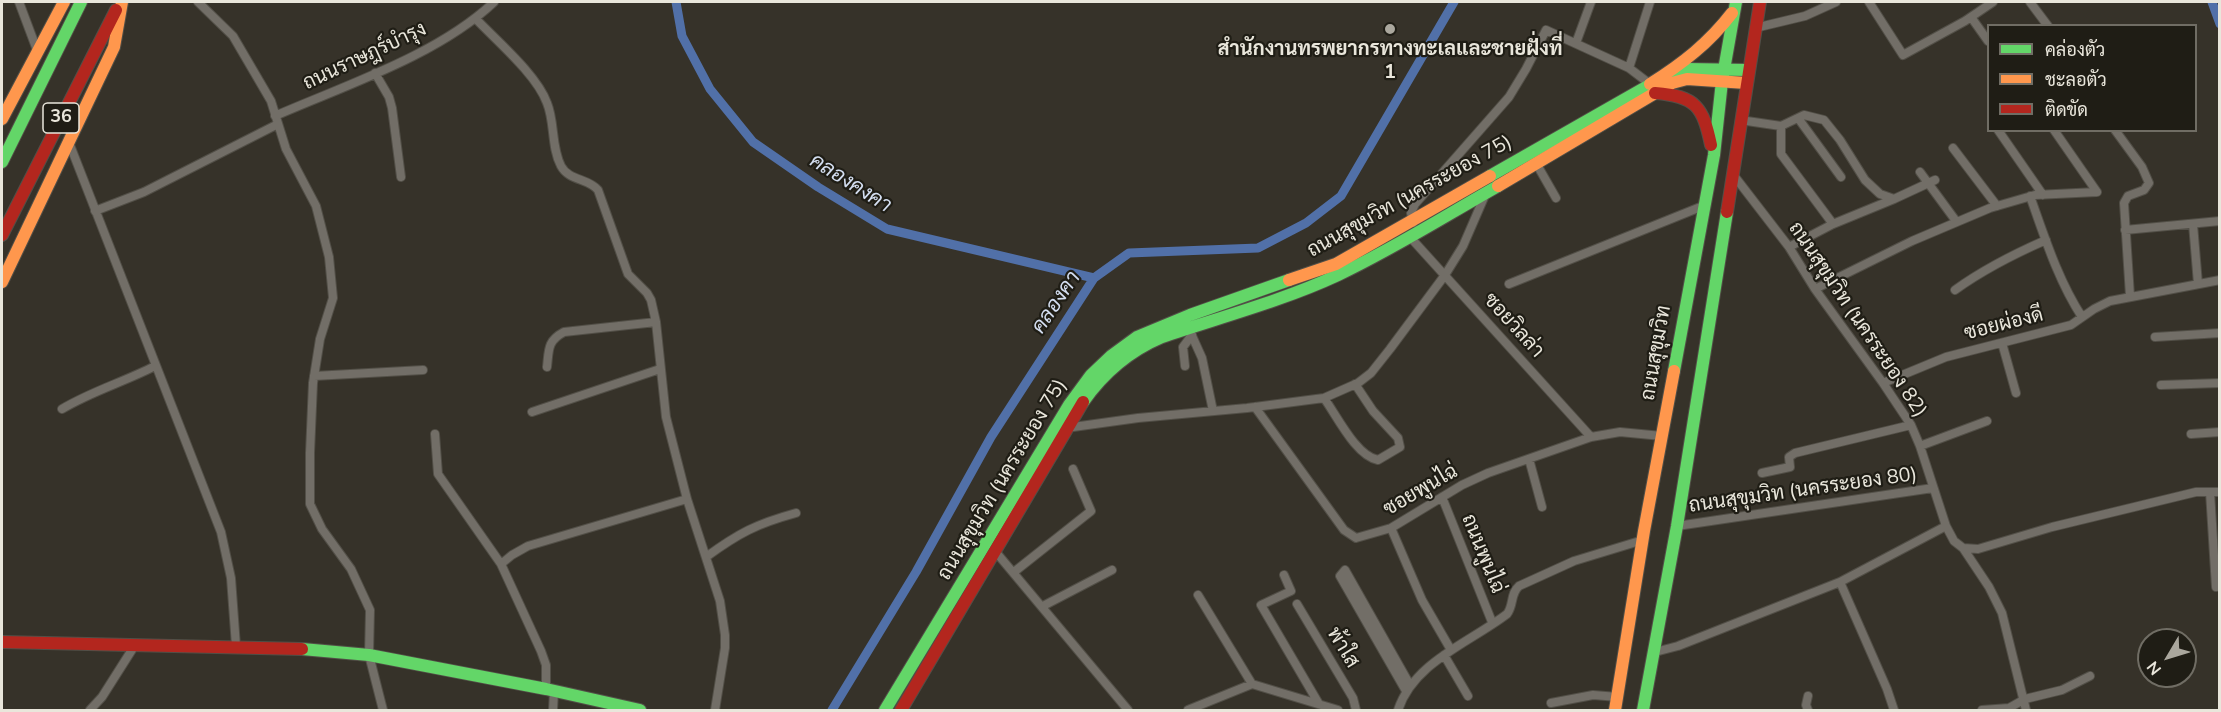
<!DOCTYPE html>
<html>
<head>
<meta charset="utf-8">
<style>
	body { margin:0 }
	#map { position:relative; width:2221px; height:712px; overflow:hidden; background:#363229; font-family:"Nunito Sans",Sarabun,sans-serif }
	canvas { display:block }
	.frame { position:absolute; inset:0; border:3px solid #e9e6db; pointer-events:none }
	.legend { position:absolute; left:1987px; top:24px; width:210px; height:108px; box-sizing:border-box; background:#1f1d15; border:2px solid #706d64; margin:0; padding:8px 10px; list-style:none; font-size:18px; color:#e9e6db }
	.legend li { display:flex; align-items:center; gap:12px; height:30px }
	.legend b { width:30px; border:2px solid #706d64 }
	.north { position:absolute; left:2137px; top:628px; width:60px; height:60px; box-sizing:border-box; background:#1f1d15; border:2px solid #706d64; border-radius:50%; rotate:232deg; font-size:16px; font-weight:700; line-height:24px; text-align:center; color:#e9e6db }
	.north::after { content:''; display:block; margin:auto; width:21px; height:27px; background:#aaa79d; clip-path:polygon(50% 0,100% 100%,50% 72%,0 100%) }
</style>
</head>
<body>
<div id="map">
<canvas width="2221" height="712"></canvas>
<div class="frame"></div>
<ul class="legend">
<li><b style="height:8px;background:#63d668"></b>คล่องตัว</li>
<li><b style="height:8px;background:#ff974d"></b>ชะลอตัว</li>
<li><b style="height:8px;background:#b3261e"></b>ติดขัด</li>
</ul>
<div class="north">N</div>
</div>
<script>
const g = document.querySelector('canvas').getContext('2d');
g.lineJoin = 'round';
function strokePath(path, color, width, dash) {
  g.strokeStyle = color;
  g.lineWidth = width;
  g.lineCap = dash ? 'butt' : 'round';
  g.setLineDash(dash || []);
  g.stroke(path);
}
function label(font, color, halo, rows, align = 'center') {
  g.font = font + ' "Nunito Sans",Sarabun,sans-serif';
  g.lineWidth = 4.5;
  g.setLineDash([]);
  g.textBaseline = 'middle';
  g.strokeStyle = halo;
  g.fillStyle = color;
  for (const [text, x, y, turn = 0] of rows) {
    g.save();
    g.translate(x, y);
    g.rotate((+turn || 0) * Math.PI / 180);
    g.textAlign = isNaN(turn) ? turn : align;
    if (halo) g.strokeText(text, 0, 0);
    g.fillText(text, 0, 0);
    g.restore();
  }
}
strokePath(new Path2D(`
	M 676,2 L 682,36 L 710,89 L 753,142 L 818,187 L 887,229 L 1094,278
	M 2212,2 L 2220,24
	M 832,710 L 916,572 L 991,437 L 1094,278 L 1129,253 L 1258,248 L 1306,223 L 1341,196 L 1454,2`), '#5170a8', 9);
const street = new Path2D(`
	M 19,2 L 37,50
	M 198,2 L 233,36 L 271,101 L 286,149 L 316,206 L 329,257 L 333,298 L 320,339 L 313,383 L 310,453 L 310,504 L 322,529 L 351,569 L 370,610 L 369,655 L 383,710
	M 1869,2 L 1903,55 L 1965,21 L 1993,2
	M 2030,2 L 2048,26
	M 1971,17 L 1988,41
	M 476,19 C 497,41 537,75 547,103 C 555,122 551,147 561,166 C 569,181 588,178 598,190 L 628,274 L 647,293 L 651,300 L 656,322 L 666,417 L 687,499 L 720,601 L 725,635 L 725,648 L 715,710
	M 1755,28 L 1805,16 L 1836,2
	M 1576,43 L 1591,2
	M 1629,68 L 1650,2
	M 375,73 L 389,97 L 392,108 L 401,177
	M 275,116 C 346,85 438,55 494,2
	M 1798,118 L 1841,177
	M 1740,120 L 1781,126 L 1804,115 L 1824,120 L 1840,140 L 1865,180 L 1880,194 L 1894,199 L 1935,180
	M 1781,126 L 1781,154 L 1833,224
	M 1998,130 L 2043,195
	M 2054,130 L 2097,192
	M 2115,130 L 2142,167 L 2149,183 L 2144,190 L 2128,196 L 2124,203 L 2130,296
	M 68,140 L 221,532 L 231,578 L 236,646
	M 1953,148 L 1997,206
	M 1536,163 L 1556,198
	M 1920,172 L 1956,221
	M 1732,173 L 1789,247 L 1815,289 L 1883,383 L 1911,425 L 1920,446 L 1946,526 L 1954,541 L 1963,548 L 1978,549 L 2052,527 L 2196,492 L 2220,492
	M 2030,196 C 2045,238 2058,280 2082,317
	M 95,211 L 144,192 L 278,124
	M 1413,223 L 1411,213 L 1415,204 L 1509,97 L 1526,69 L 1546,30 L 1629,68 L 1650,84
	M 2193,224 L 2198,284
	M 2125,230 L 2220,221
	M 1410,237 L 1591,437
	M 1789,247 L 1833,224 L 1894,199
	M 1509,284 L 1703,206
	M 1815,289 L 1912,241 L 1990,208 L 2035,195 L 2097,192
	M 1955,290 C 1984,269 2014,254 2046,240
	M 1188,327 L 1202,358 L 1213,411
	M 2155,337 L 2220,333
	M 2002,343 L 2016,393
	M 1185,366 L 1183,347 L 1192,335
	M 547,367 C 549,350 547,341 564,332 L 656,322
	M 314,376 L 423,370
	M 1883,383 L 1946,357 L 2071,325 L 2094,309 L 2110,301 L 2220,280
	M 2161,385 L 2220,383
	M 1324,398 C 1337,416 1356,456 1378,460 L 1400,447 L 1398,438 L 1373,411 L 1355,384
	M 1255,407 L 1344,530 L 1356,538 L 1391,528 L 1462,485 L 1488,473 L 1591,437 L 1620,432 L 1662,436
	M 62,409 C 92,391 124,382 155,366
	M 532,412 L 660,369
	M 1066,428 L 1138,418 L 1247,408 L 1324,398 L 1358,383 L 1371,373 L 1390,349 L 1445,275 L 1463,246 L 1486,193
	M 435,434 L 438,474 L 501,564 L 541,651 L 546,665 L 546,689
	M 2191,434 L 2220,432
	M 1920,446 L 1987,421
	M 1529,459 L 1542,507
	M 1762,473 L 1790,467 L 1789,457 L 1795,453 L 1911,425
	M 2210,492 L 2216,587
	M 1442,497 L 1492,622
	M 1677,526 L 1933,488
	M 1391,528 L 1422,600 L 1451,650
	M 1963,548 L 1989,587 L 2002,613 L 2026,710
	M 995,551 L 1128,710
	M 706,557 C 739,533 756,524 796,513
	M 501,564 L 512,555 L 528,546 L 687,499
	M 1014,572 L 1091,511 L 1073,469
	M 1284,575 L 1291,591 L 1261,605 L 1319,704
	M 1840,582 L 1887,689 L 1894,710
	M 1198,595 L 1252,684
	M 1297,604 L 1353,698 L 1356,710
	M 1043,606 L 1112,570
	M 1655,652 L 1678,646 L 1840,582 L 1946,526
	M 1444,655 L 1468,696
	M 1406,691 L 1340,576 L 1345,570 L 1410,685
	M 1808,696 L 1806,705 L 1808,710
	M 1551,703 L 1593,695 L 1618,697
	M 90,710 L 102,697 L 135,645
	M 553,710 L 554,691
	M 1188,710 L 1252,684 L 1338,710
	M 1398,710 C 1414,662 1469,643 1507,614 C 1514,605 1510,594 1519,586 L 1574,561 L 1643,540
	M 1982,710 L 2009,708 L 2025,699 L 2062,690 L 2090,676`);
const fast = new Path2D(`
	M 2,162 L 81,2
	M 1490,176 L 1669,74 L 1686,69 L 1748,70
	M 1674,371 L 1714,155 L 1722,81 L 1736,2
	M 1083,402 C 1104,372 1129,351 1162,337 C 1221,317 1282,301 1338,275 C 1393,249 1445,216 1498,186
	M 302,649 L 369,655 L 546,689 L 640,710
	M 885,710 L 1069,405 L 1091,375 L 1111,356 L 1137,337 L 1190,315 L 1289,280
	M 1643,710 L 1677,526 L 1727,212`);
const slow = new Path2D(`
	M 1650,84 C 1682,64 1709,43 1732,13
	M 2,119 L 64,2
	M 1498,186 L 1672,83 L 1687,79 L 1746,83
	M 1289,280 L 1336,264 L 1490,176
	M 2,282 L 114,47 L 122,2
	M 1615,710 L 1644,531 L 1674,371`);
const jam = new Path2D(`
	M 1655,93 C 1696,96 1703,107 1711,145
	M 1727,212 L 1760,2
	M 2,235 L 116,10
	M 2,642 L 302,649
	M 901,710 L 1083,402`);
strokePath(street, '#524f47', 10);
strokePath(fast, '#524f47', 14);
strokePath(slow, '#524f47', 14);
strokePath(jam, '#524f47', 14);
strokePath(street, '#726e67', 8);
strokePath(fast, '#63d668', 12);
strokePath(slow, '#ff974d', 12);
strokePath(jam, '#b3261e', 12);
for (const [x, y, r, color] of [
	[1390,29,6,"#aaa79d"]
]) {
  const dot = new Path2D();
  dot.arc(x, y, r, 0, 2 * Math.PI);
  g.fillStyle = color;
  g.fill(dot);
  strokePath(dot, '#1f1d15', 2);
}
for (const [x, y, w] of [
	[61,118,36]
]) {
  const box = new Path2D();
  box.roundRect(x - w / 2, y - 15, w, 30, 4.5);
  g.fillStyle = '#1f1d15';
  g.fill(box);
  strokePath(box, '#e9e6db', 1.5);
}
label('bold 18px', '#e9e6db', null, [
	["36",61,118]
]);
label('bold 20px', '#e9e6db', '#1f1d15', [
	["สำนักงานทรพยากรทางทะเลและชายฝั่งที่",1390,50],
	["1",1390,73]
]);
label('20px', '#e9e6db', '#1f1d15', [
	["ถนนราษฎร์บำรุง",365,57,-25],
	["ถนนสุขุมวิท (นครระยอง 75)",1410,197,-29],
	["ถนนสุขุมวิท (นครระยอง 82)",1857,320,56],
	["ซอยผ่องดี",2004,325,-14],
	["ซอยวิลล่า",1513,326,48],
	["ถนนสุขุมวิท",1657,353,-80],
	["ถนนสุขุมวิท (นครระยอง 75)",1003,480,-59],
	["ซอยพูนไฉ่",1421,491,-30],
	["ถนนสุขุมวิท (นครระยอง 80)",1803,491,-8],
	["ถนนพูนไฉ่",1482,554,68],
	["พ้าใส",1342,648,59]
]);
label('italic 21px', '#d4def0', '#1f1d15', [
	["คลองคงคา",850,184,32],
	["คลองคา",1057,303,-56]
]);
</script>
</body>
</html>
